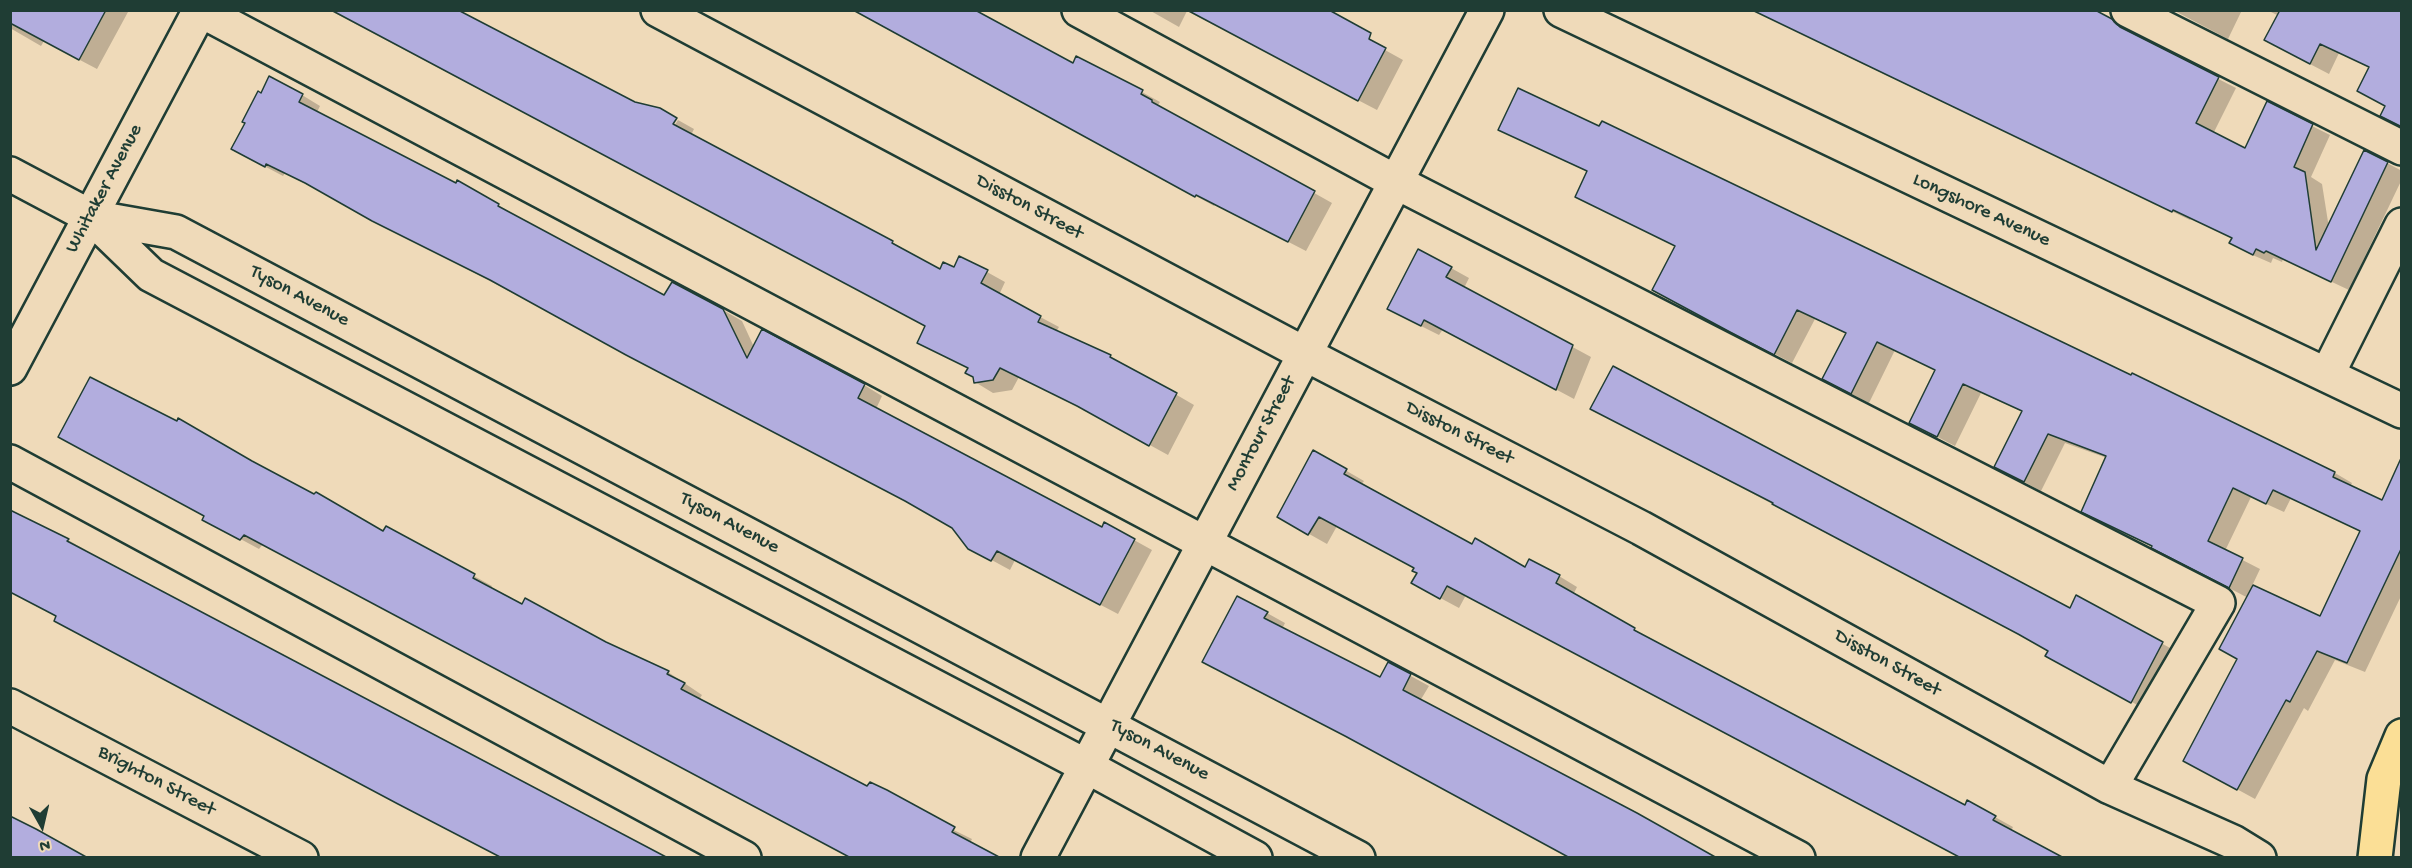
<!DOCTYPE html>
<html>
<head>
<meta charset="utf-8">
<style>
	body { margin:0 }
	#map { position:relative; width:2412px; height:868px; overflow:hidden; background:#efdab9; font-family:"Gochi Hand",sans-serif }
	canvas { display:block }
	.frame { position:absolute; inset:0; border:12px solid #1f3d34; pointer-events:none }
	.north { position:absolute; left:12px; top:796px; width:60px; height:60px; -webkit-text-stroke:4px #efdab9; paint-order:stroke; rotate:172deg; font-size:16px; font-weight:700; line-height:24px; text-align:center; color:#1f3d34 }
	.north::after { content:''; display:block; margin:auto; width:21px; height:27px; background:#1f3d34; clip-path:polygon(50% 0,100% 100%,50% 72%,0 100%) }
</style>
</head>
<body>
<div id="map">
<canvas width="2412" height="868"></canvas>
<div class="frame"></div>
<div class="north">N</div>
</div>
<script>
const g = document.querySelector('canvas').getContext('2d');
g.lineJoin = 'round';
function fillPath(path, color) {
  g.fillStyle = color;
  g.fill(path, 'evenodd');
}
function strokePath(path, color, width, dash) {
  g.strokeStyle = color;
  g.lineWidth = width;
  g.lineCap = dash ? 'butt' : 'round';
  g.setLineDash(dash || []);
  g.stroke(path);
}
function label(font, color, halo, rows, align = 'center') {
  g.font = font + ' "Gochi Hand",sans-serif';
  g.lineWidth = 4.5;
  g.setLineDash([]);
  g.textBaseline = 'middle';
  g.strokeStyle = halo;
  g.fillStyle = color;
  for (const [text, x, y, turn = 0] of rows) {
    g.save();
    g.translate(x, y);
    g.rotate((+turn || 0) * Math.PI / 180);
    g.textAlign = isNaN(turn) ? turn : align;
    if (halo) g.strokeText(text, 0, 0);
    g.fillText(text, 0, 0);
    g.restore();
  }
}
fillPath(new Path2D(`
	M 10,10 L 125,10 L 128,12 L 97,69 L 44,41 L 41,46 L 10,28 Z
	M 329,10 L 456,10 L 671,131 L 678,120 L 694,129 L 691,135 L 892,242 L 940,271 L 987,272 L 1005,282 L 999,295 L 1059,327 L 1056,332 L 1110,356 L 1194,405 L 1168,455 L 1097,416 L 1019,377 L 1012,390 L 993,393 L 975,382 L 969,369 L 927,326 Z
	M 854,10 L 973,10 L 1074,65 L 1142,92 L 1160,102 L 1158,105 L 1332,203 L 1306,251 L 1215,204 L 1214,206 L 1065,123 L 994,88 Z
	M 1149,10 L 1313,10 L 1403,60 L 1377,110 L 1187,11 L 1179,27 Z
	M 2173,10 L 2242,10 L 2228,39 Z
	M 2267,10 L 2402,10 L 2370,68 L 2339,53 L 2329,74 L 2266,41 L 2279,16 Z
	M 1767,16 L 2111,20 L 2134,36 L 2236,88 L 2213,134 L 2246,150 L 2312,126 L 2330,135 L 2311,177 L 2322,184 L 2329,228 L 2387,163 L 2402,171 L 2402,179 L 2349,290 L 2283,259 L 2282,262 L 2273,258 L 2271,263 L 2248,253 L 2231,243 L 2233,238 L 2191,219 L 2190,220 L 1844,55 Z
	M 302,95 L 320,106 L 317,112 L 456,185 L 458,182 L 517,216 L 516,217 L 665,297 L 723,310 L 742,321 L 754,347 L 762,331 L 864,385 L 882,396 L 876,409 L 1103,529 L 1134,540 L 1152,550 L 1118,614 L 1015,560 L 1010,570 L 988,558 L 953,527 L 926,511 L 285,173 L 283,176 L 251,159 Z
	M 1500,130 L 2158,387 L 2335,473 L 2352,483 L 2350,487 L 2382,502 L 2402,506 L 2402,594 L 2365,672 L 2335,660 L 2308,711 L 2304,708 L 2255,799 L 2202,770 L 2239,659 L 2248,598 L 2171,557 L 2107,458 L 2065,443 L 2041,491 L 2013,476 L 2023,412 L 1981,393 L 1955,446 L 1928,432 L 1936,370 L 1895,350 L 1869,403 L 1842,389 L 1847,334 L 1815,319 L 1792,363 L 1671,300 L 1676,246 L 1577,197 L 1588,172 ZM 2251,497 L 2284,512 L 2291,498 L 2361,532 L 2321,618 L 2252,586 L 2260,569 L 2225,551 Z
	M 1451,268 L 1469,278 L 1464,288 L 1591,357 L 1574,399 L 1443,329 L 1439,335 L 1407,319 Z
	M 1610,419 L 2070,610 L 2077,597 L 2181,654 L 2150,712 L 2065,665 L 2050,650 L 2038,643 Z
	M 1314,452 L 1364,481 L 1361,485 L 1473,546 L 1526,569 L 1530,561 L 1559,576 L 1577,587 L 1573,595 L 1652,641 L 1965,807 L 1968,802 L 2013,827 L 2011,831 L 1466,595 L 1459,608 L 1431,593 L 1416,568 L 1337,526 L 1327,544 L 1279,517 Z
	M 254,464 L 384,533 L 387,528 L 474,576 L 492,586 L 491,589 L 523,606 L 668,672 L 702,695 L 699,700 L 868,788 L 972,839 L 970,843 L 263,544 L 259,549 L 222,529 Z
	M 68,540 L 86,550 L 85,552 L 10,591 Z
	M 1267,613 L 1285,623 L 1282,629 L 1381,679 L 1389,664 L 1429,686 L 1420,701 L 1370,748 L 1222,672 Z`), '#0003');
const building = new Path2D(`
	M 10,10 L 106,10 L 79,60 L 10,23 Z
	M 331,10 L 458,10 L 635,102 L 660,108 L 677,118 L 673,124 L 893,241 L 892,243 L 940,269 L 943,262 L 954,267 L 959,256 L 988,270 L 981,283 L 1041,316 L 1038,322 L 1111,355 L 1110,357 L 1177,393 L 1149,446 L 1077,406 L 1000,368 L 993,380 L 974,383 L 973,377 L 965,373 L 968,368 L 917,343 L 925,326 Z
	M 853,10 L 975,10 L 1073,63 L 1076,56 L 1143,90 L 1141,94 L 1152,100 L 1152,102 L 1315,191 L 1288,242 L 1196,195 L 1195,197 Z
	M 1187,10 L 1329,10 L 1371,33 L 1369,39 L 1386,48 L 1358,101 Z
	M 1752,10 L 2095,10 L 2112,19 L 2120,27 L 2219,77 L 2196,123 L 2245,148 L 2267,101 L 2313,124 L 2294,167 L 2305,172 L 2316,250 L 2364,150 L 2388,162 L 2331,282 L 2266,251 L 2264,253 L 2256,249 L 2253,255 L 2229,243 L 2232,238 L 2173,210 L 2172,212 Z
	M 2280,10 L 2402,10 L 2402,127 L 2380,116 L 2385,106 L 2357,91 L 2369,67 L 2320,44 L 2310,64 L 2264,40 Z
	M 269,76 L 303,94 L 299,102 L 456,183 L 457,180 L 499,204 L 498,206 L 664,295 L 672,282 L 723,309 L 747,358 L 762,329 L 865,384 L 858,398 L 1102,527 L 1104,522 L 1135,539 L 1100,605 L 997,551 L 991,561 L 968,549 L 952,528 L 905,501 L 626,355 L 490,280 L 372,221 L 305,183 L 266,164 L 265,167 L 231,149 L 245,123 L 242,122 L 258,91 L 261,93 Z
	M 1518,88 L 1599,126 L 1602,121 L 2131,375 L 2132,373 L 2335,472 L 2333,477 L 2382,500 L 2402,456 L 2402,547 L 2347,663 L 2317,651 L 2290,702 L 2286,700 L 2237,790 L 2183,761 L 2237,659 L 2219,649 L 2253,585 L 2320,616 L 2360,531 L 2273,490 L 2266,504 L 2233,488 L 2208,541 L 2243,558 L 2229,588 L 2151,548 L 2152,546 L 2081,512 L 2106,456 L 2048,434 L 2024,482 L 1994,467 L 2022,411 L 1963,384 L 1937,437 L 1909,423 L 1935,370 L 1877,342 L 1851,394 L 1822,379 L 1846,333 L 1797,310 L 1774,355 L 1730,332 L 1652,290 L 1675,246 L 1575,197 L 1587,171 L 1498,130 Z
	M 1418,249 L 1452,267 L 1446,277 L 1573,345 L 1556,390 L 1424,320 L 1421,326 L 1387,309 Z
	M 1613,366 L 2070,608 L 2076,595 L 2163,642 L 2131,703 L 2045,656 L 2048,651 L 2018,634 L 1772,504 L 1773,503 L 1590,409 Z
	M 90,377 L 177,421 L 178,418 L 252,461 L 314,494 L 316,492 L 383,531 L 386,526 L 475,574 L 473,578 L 522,604 L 525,598 L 606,642 L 669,671 L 667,674 L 685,683 L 681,689 L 867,786 L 870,782 L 887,790 L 955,827 L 952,832 L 1001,858 L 851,858 L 244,535 L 240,540 L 202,520 L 204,516 L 58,437 Z
	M 1313,450 L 1347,469 L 1344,474 L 1472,544 L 1475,538 L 1525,567 L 1529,559 L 1560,575 L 1556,583 L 1635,628 L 1634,630 L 1965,805 L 1967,800 L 1996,816 L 1993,820 L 2064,858 L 1961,858 L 1447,586 L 1440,599 L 1411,583 L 1417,573 L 1412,571 L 1414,568 L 1319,517 L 1308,535 L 1277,517 Z
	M 10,510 L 69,539 L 67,541 L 668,858 L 502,858 L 398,804 L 54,621 L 56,616 L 10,592 Z
	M 1237,596 L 1268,612 L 1264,618 L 1380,677 L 1388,662 L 1411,674 L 1403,690 L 1637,813 L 1717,858 L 1570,858 L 1345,736 L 1202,662 Z
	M 10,816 L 36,829 L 88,858 L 10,858 Z`);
fillPath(building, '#b2adde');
strokePath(building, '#1f3d34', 1.5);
const minor = new Path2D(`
	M 200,10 L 1798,858
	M 658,10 L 1305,354 L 1641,528 L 2110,787 L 2233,842 L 2259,858
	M 1079,10 L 1396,182 L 2218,603 L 2110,787
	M 1561,10 L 2402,411
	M 2128,10 L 2402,148
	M 10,174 L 91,217 L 151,275 L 1086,766 L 1255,858
	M 91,217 L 176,232 L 1358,858
	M 10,368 L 200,10
	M 2327,375 L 2402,225
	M 10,462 L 744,858
	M 10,706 L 301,858
	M 1038,858 L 1487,10`);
const major = new Path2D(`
	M 2375,858 L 2384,779 L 2402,736`);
strokePath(minor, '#1f3d34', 38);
strokePath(major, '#1f3d34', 38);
strokePath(minor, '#efdab9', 33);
strokePath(major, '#fbdf96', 33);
label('20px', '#1f3d34', '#efdab9', [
	["Whitaker Avenue",105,189,-62],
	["Disston Street",1029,208,28],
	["Longshore Avenue",1981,211,25],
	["Tyson Avenue",299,297,28],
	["Montour Street",1262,434,-62],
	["Disston Street",1459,434,27],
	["Tyson Avenue",729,524,28],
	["Disston Street",1887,664,29],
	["Tyson Avenue",1159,751,28],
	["Brighton Street",156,782,28]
]);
</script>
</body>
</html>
